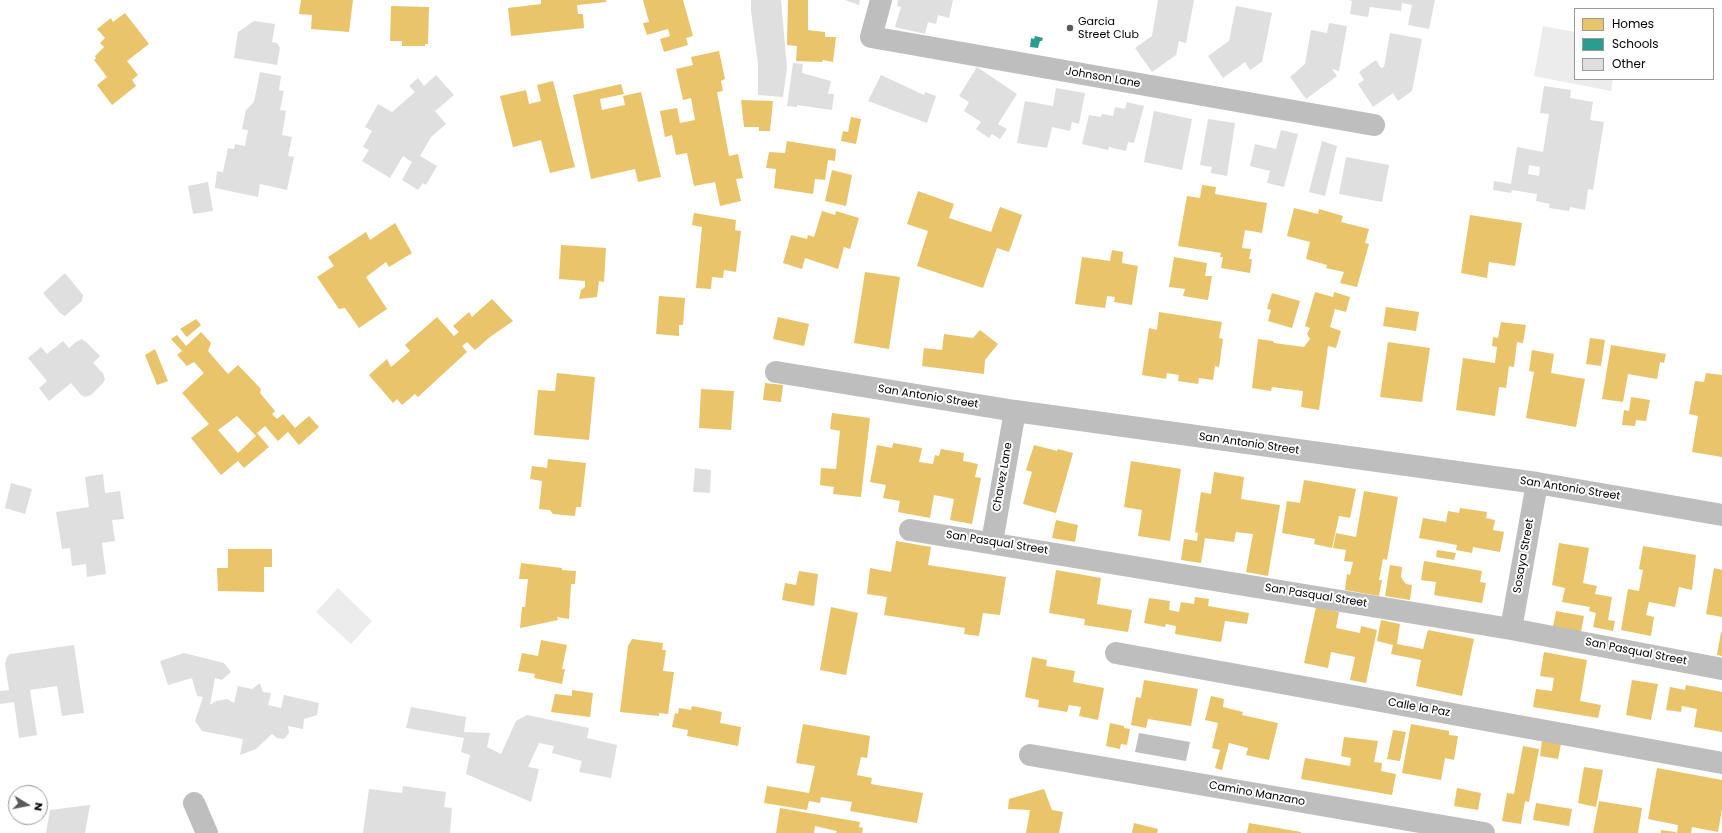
<!DOCTYPE html>
<html>
<head>
<meta charset="utf-8">
<style>
	body { margin:0 }
	#map { position:relative; width:1722px; height:833px; overflow:hidden; background:#fff; font-family:Poppins,sans-serif }
	canvas { display:block }
	.legend { position:absolute; left:1574px; top:8px; width:140px; height:72px; box-sizing:border-box; background:#fff; border:1px solid #999; margin:0; padding:5px 7px; list-style:none; font-size:12px; color:#000 }
	.legend li { display:flex; align-items:center; gap:8px; height:20px }
	.legend b { width:20px; border:1px solid #999 }
	.north { position:absolute; left:8px; top:785px; width:40px; height:40px; box-sizing:border-box; background:#fff; border:1px solid #999; border-radius:50%; rotate:100deg; font-size:11px; font-weight:700; line-height:16px; text-align:center; color:#000 }
	.north::after { content:''; display:block; margin:auto; width:14px; height:18px; background:#595959; clip-path:polygon(50% 0,100% 100%,50% 72%,0 100%) }
</style>
</head>
<body>
<div id="map">
<canvas width="1722" height="833"></canvas>
<ul class="legend">
<li><b style="height:11px;background:#e9c46a"></b>Homes</li>
<li><b style="height:11px;background:#2a9d8f"></b>Schools</li>
<li><b style="height:11px;background:#dfdfdf"></b>Other</li>
</ul>
<div class="north">N</div>
</div>
<script>
const g = document.querySelector('canvas').getContext('2d');
g.lineJoin = 'round';
function fillPath(path, color) {
  g.fillStyle = color;
  g.fill(path, 'evenodd');
}
function strokePath(path, color, width, dash) {
  g.strokeStyle = color;
  g.lineWidth = width;
  g.lineCap = dash ? 'butt' : 'round';
  g.setLineDash(dash || []);
  g.stroke(path);
}
function label(font, color, halo, rows, align = 'center') {
  g.font = font + ' Poppins,sans-serif';
  g.lineWidth = 4;
  g.setLineDash([]);
  g.textBaseline = 'middle';
  g.strokeStyle = halo;
  g.fillStyle = color;
  for (const [text, x, y, turn = 0] of rows) {
    g.save();
    g.translate(x, y);
    g.rotate((+turn || 0) * Math.PI / 180);
    g.textAlign = isNaN(turn) ? turn : align;
    if (halo) g.strokeText(text, 0, 0);
    g.fillText(text, 0, 0);
    g.restore();
  }
}
fillPath(new Path2D(`
	M 1543,26 L 1575,32 L 1575,79 L 1613,79 L 1611,91 L 1534,76 Z
	M 338,588 L 372,621 L 351,644 L 316,612 Z`), '#ececec');
fillPath(new Path2D(`
	M 1139,733 L 1190,742 L 1186,761 L 1135,752 Z`), '#bfbfbf');
fillPath(new Path2D(`
	M 301,0 L 353,0 L 349,32 L 311,29 L 312,15 L 299,14 Z
	M 541,0 L 606,0 L 606,2 L 577,5 L 578,14 L 583,14 L 584,28 L 511,36 L 508,8 L 541,4 Z
	M 643,0 L 683,0 L 693,36 L 686,38 L 688,45 L 664,52 L 660,39 L 670,36 L 668,29 L 647,35 L 643,23 L 649,22 Z
	M 788,0 L 808,0 L 808,30 L 825,32 L 825,37 L 836,37 L 833,62 L 823,60 L 822,62 L 796,61 L 797,46 L 787,45 Z
	M 391,6 L 429,7 L 428,44 L 425,44 L 425,46 L 402,46 L 402,41 L 390,41 Z
	M 125,13 L 149,44 L 127,61 L 138,75 L 132,80 L 136,86 L 112,105 L 97,85 L 107,77 L 94,60 L 96,58 L 95,56 L 104,47 L 100,43 L 105,38 L 97,29 L 111,18 L 113,22 Z
	M 719,51 L 725,79 L 721,81 L 723,91 L 717,92 L 729,156 L 738,154 L 743,178 L 736,179 L 741,201 L 720,206 L 715,182 L 694,186 L 687,153 L 676,155 L 672,135 L 665,137 L 660,111 L 677,108 L 680,123 L 695,120 L 691,98 L 683,100 L 676,69 L 693,65 L 691,57 Z
	M 553,81 L 575,167 L 550,173 L 541,140 L 513,147 L 500,96 L 526,90 L 529,104 L 541,101 L 537,85 Z
	M 621,84 L 624,94 L 600,99 L 602,110 L 625,105 L 623,96 L 641,92 L 661,177 L 638,182 L 635,169 L 591,179 L 573,95 Z
	M 741,100 L 773,101 L 770,131 L 759,131 L 759,127 L 744,127 Z
	M 851,117 L 861,119 L 856,144 L 841,141 L 843,131 L 848,132 Z
	M 787,141 L 836,149 L 835,161 L 828,160 L 825,180 L 815,179 L 813,194 L 774,188 L 776,169 L 766,168 L 769,152 L 785,153 Z
	M 832,170 L 852,175 L 846,206 L 825,201 Z
	M 1202,185 L 1216,187 L 1215,194 L 1267,203 L 1262,233 L 1245,230 L 1242,248 L 1251,249 L 1249,259 L 1252,259 L 1250,273 L 1221,268 L 1223,257 L 1220,257 L 1221,253 L 1178,246 L 1187,196 L 1200,198 Z
	M 918,191 L 954,204 L 949,218 L 991,232 L 1000,207 L 1022,215 L 1009,252 L 997,248 L 983,288 L 917,266 L 928,231 L 907,224 Z
	M 1294,208 L 1318,214 L 1319,209 L 1343,216 L 1341,222 L 1369,229 L 1365,243 L 1369,244 L 1357,287 L 1340,283 L 1344,272 L 1326,268 L 1327,265 L 1306,259 L 1310,242 L 1287,236 Z
	M 822,211 L 835,215 L 836,211 L 859,218 L 850,249 L 844,247 L 838,269 L 805,258 L 802,269 L 783,263 L 791,235 L 807,239 L 808,235 L 814,237 Z
	M 694,213 L 736,220 L 735,230 L 741,231 L 736,272 L 724,270 L 723,278 L 712,277 L 711,289 L 696,288 L 702,227 L 692,225 Z
	M 1470,215 L 1522,223 L 1515,266 L 1489,262 L 1487,278 L 1461,273 Z
	M 395,223 L 412,253 L 389,267 L 386,262 L 366,277 L 387,309 L 359,328 L 345,308 L 339,309 L 317,277 L 334,266 L 328,257 L 366,232 L 370,240 Z
	M 561,245 L 606,248 L 604,282 L 599,281 L 597,297 L 579,299 L 581,290 L 585,287 L 585,281 L 559,279 Z
	M 1112,250 L 1123,252 L 1122,263 L 1138,266 L 1132,305 L 1114,302 L 1115,297 L 1107,296 L 1105,308 L 1075,304 L 1082,257 L 1110,261 Z
	M 1174,257 L 1207,263 L 1205,276 L 1212,276 L 1208,300 L 1183,296 L 1185,289 L 1169,287 Z
	M 865,272 L 900,277 L 889,349 L 854,343 Z
	M 1315,292 L 1333,297 L 1334,292 L 1350,297 L 1346,312 L 1335,309 L 1330,327 L 1341,331 L 1336,348 L 1328,346 L 1319,410 L 1301,407 L 1303,391 L 1272,387 L 1271,391 L 1252,388 L 1258,339 L 1273,341 L 1274,343 L 1304,347 L 1310,339 L 1307,334 L 1310,328 L 1305,326 Z
	M 1272,293 L 1300,301 L 1292,328 L 1268,321 L 1271,310 L 1267,309 Z
	M 659,296 L 685,298 L 683,325 L 679,325 L 679,336 L 656,334 Z
	M 492,299 L 513,321 L 490,337 L 475,350 L 467,342 L 462,346 L 467,352 L 418,397 L 415,394 L 402,405 L 397,399 L 393,403 L 369,375 L 387,359 L 391,367 L 410,351 L 405,345 L 437,317 L 454,336 L 459,332 L 453,326 L 469,312 L 472,317 Z
	M 1386,307 L 1419,312 L 1416,331 L 1383,326 Z
	M 1159,312 L 1222,322 L 1219,338 L 1223,339 L 1219,367 L 1215,366 L 1213,380 L 1199,378 L 1198,384 L 1178,381 L 1179,375 L 1167,373 L 1166,379 L 1142,375 L 1149,328 L 1157,330 Z
	M 778,317 L 809,324 L 804,346 L 773,339 Z
	M 196,319 L 201,325 L 187,337 L 180,329 Z
	M 1501,322 L 1526,325 L 1523,343 L 1517,342 L 1514,367 L 1509,366 L 1506,388 L 1499,387 L 1495,416 L 1456,410 L 1463,358 L 1495,363 L 1497,347 L 1492,346 L 1493,337 L 1498,338 Z
	M 980,330 L 998,344 L 985,360 L 984,374 L 922,366 L 924,348 L 942,350 L 944,334 L 973,338 Z
	M 201,332 L 211,343 L 208,351 L 228,374 L 238,365 L 261,389 L 260,393 L 275,411 L 272,414 L 277,419 L 283,414 L 295,428 L 309,416 L 319,427 L 299,445 L 288,432 L 278,441 L 265,426 L 257,433 L 269,447 L 244,468 L 238,461 L 221,475 L 191,438 L 209,424 L 182,393 L 204,373 L 194,362 L 187,366 L 177,355 L 182,351 L 171,339 L 177,335 L 186,346 ZM 237,416 L 256,436 L 238,453 L 218,430 Z
	M 1590,338 L 1605,340 L 1601,366 L 1586,364 Z
	M 1388,342 L 1430,348 L 1422,402 L 1380,397 Z
	M 1611,345 L 1666,354 L 1664,363 L 1660,362 L 1657,379 L 1628,374 L 1623,402 L 1602,399 Z
	M 155,349 L 168,381 L 157,385 L 145,355 Z
	M 1532,350 L 1554,354 L 1551,373 L 1585,379 L 1576,427 L 1526,418 L 1534,372 L 1529,371 Z
	M 557,373 L 595,377 L 589,440 L 534,435 L 538,390 L 555,391 Z
	M 1706,373 L 1722,375 L 1722,457 L 1692,452 L 1698,416 L 1689,414 L 1695,381 L 1704,382 Z
	M 765,383 L 783,385 L 781,402 L 763,400 Z
	M 701,389 L 734,391 L 731,430 L 699,428 Z
	M 1631,397 L 1650,400 L 1646,421 L 1636,420 L 1635,426 L 1622,425 L 1624,410 L 1629,411 Z
	M 832,413 L 870,418 L 861,497 L 833,494 L 834,487 L 820,485 L 821,468 L 836,469 L 840,431 L 830,429 Z
	M 893,443 L 922,448 L 919,462 L 933,464 L 935,455 L 939,456 L 941,449 L 964,453 L 963,461 L 978,464 L 975,477 L 981,478 L 972,524 L 950,520 L 954,499 L 934,495 L 930,518 L 898,512 L 900,501 L 883,498 L 886,485 L 870,482 L 877,445 L 892,448 Z
	M 1034,445 L 1057,451 L 1058,449 L 1073,453 L 1056,513 L 1023,504 L 1032,472 L 1026,470 Z
	M 548,459 L 586,463 L 581,507 L 576,507 L 575,516 L 553,514 L 550,510 L 539,509 L 542,481 L 530,479 L 532,466 L 547,468 Z
	M 1131,461 L 1181,469 L 1170,541 L 1138,536 L 1142,510 L 1124,507 Z
	M 1214,472 L 1244,477 L 1241,499 L 1280,505 L 1268,576 L 1246,572 L 1253,534 L 1236,532 L 1234,542 L 1205,538 L 1201,563 L 1181,560 L 1184,539 L 1197,541 L 1198,533 L 1195,532 L 1201,492 L 1211,494 Z
	M 1304,480 L 1356,489 L 1350,518 L 1339,516 L 1332,548 L 1314,544 L 1315,539 L 1282,533 L 1287,501 L 1300,503 Z
	M 1364,491 L 1398,497 L 1387,560 L 1383,559 L 1379,580 L 1382,580 L 1379,596 L 1345,590 L 1347,574 L 1350,575 L 1353,562 L 1344,561 L 1346,550 L 1333,548 L 1336,533 L 1356,537 Z
	M 1460,508 L 1487,512 L 1486,518 L 1495,520 L 1493,530 L 1504,532 L 1500,552 L 1473,547 L 1472,553 L 1456,550 L 1457,545 L 1419,538 L 1423,518 L 1446,522 L 1448,511 L 1459,513 Z
	M 1056,520 L 1078,525 L 1075,542 L 1052,538 Z
	M 896,541 L 931,547 L 928,565 L 1006,577 L 1000,615 L 983,613 L 979,636 L 964,634 L 965,628 L 884,615 L 887,597 L 867,594 L 870,568 L 891,572 Z
	M 1559,543 L 1589,548 L 1583,583 L 1597,586 L 1595,594 L 1612,597 L 1608,620 L 1615,621 L 1613,631 L 1593,627 L 1596,613 L 1589,611 L 1590,607 L 1562,602 L 1565,588 L 1552,585 Z
	M 1643,546 L 1696,555 L 1692,590 L 1679,587 L 1675,607 L 1649,602 L 1646,615 L 1654,617 L 1651,636 L 1621,630 L 1628,589 L 1639,591 L 1643,570 L 1639,569 Z
	M 228,549 L 272,549 L 272,567 L 264,567 L 264,592 L 218,591 L 217,568 L 228,568 Z
	M 1437,550 L 1456,553 L 1454,560 L 1436,557 Z
	M 1424,561 L 1482,571 L 1480,582 L 1486,583 L 1482,603 L 1434,595 L 1436,582 L 1421,580 Z
	M 521,563 L 562,568 L 562,570 L 576,571 L 575,584 L 571,584 L 569,619 L 557,617 L 558,620 L 520,628 L 522,607 L 525,607 L 528,579 L 519,579 Z
	M 1390,565 L 1402,567 L 1401,577 L 1406,584 L 1412,585 L 1410,600 L 1385,596 Z
	M 1714,568 L 1722,570 L 1722,617 L 1706,614 Z
	M 1056,570 L 1101,578 L 1097,604 L 1132,610 L 1128,632 L 1084,625 L 1085,619 L 1049,613 Z
	M 799,571 L 818,574 L 814,606 L 782,600 L 785,583 L 796,585 Z
	M 1195,597 L 1209,599 L 1208,606 L 1249,613 L 1247,624 L 1225,621 L 1221,642 L 1175,634 L 1176,626 L 1166,624 L 1165,627 L 1144,623 L 1149,598 L 1170,601 L 1169,610 L 1179,612 L 1181,602 L 1194,604 Z
	M 831,607 L 858,613 L 846,675 L 820,670 Z
	M 1316,607 L 1339,612 L 1336,628 L 1360,633 L 1361,626 L 1377,630 L 1366,683 L 1350,680 L 1355,657 L 1331,652 L 1328,668 L 1304,663 Z
	M 1556,611 L 1584,616 L 1581,632 L 1553,627 Z
	M 1381,620 L 1400,624 L 1397,644 L 1423,649 L 1428,630 L 1474,639 L 1462,696 L 1416,686 L 1421,660 L 1391,654 L 1393,645 L 1377,641 Z
	M 1721,632 L 1722,632 L 1722,656 L 1717,655 Z
	M 632,639 L 663,643 L 662,650 L 666,650 L 663,671 L 674,672 L 668,714 L 659,713 L 659,716 L 620,712 L 628,646 Z
	M 541,640 L 567,645 L 562,669 L 565,669 L 562,684 L 534,678 L 535,674 L 518,671 L 522,653 L 538,656 Z
	M 1544,652 L 1587,660 L 1580,701 L 1601,705 L 1598,718 L 1533,707 L 1536,689 L 1552,691 L 1554,678 L 1540,676 Z
	M 1032,657 L 1047,660 L 1046,666 L 1075,671 L 1073,682 L 1104,688 L 1098,720 L 1079,716 L 1081,707 L 1069,705 L 1067,712 L 1038,707 L 1039,700 L 1025,697 Z
	M 1144,680 L 1198,689 L 1191,726 L 1148,719 L 1146,728 L 1131,725 L 1136,697 L 1141,698 Z
	M 1632,680 L 1658,684 L 1651,720 L 1626,715 Z
	M 1686,685 L 1722,692 L 1722,732 L 1694,727 L 1697,709 L 1682,706 L 1681,712 L 1666,710 L 1670,687 L 1685,690 Z
	M 572,690 L 593,693 L 590,717 L 551,712 L 555,694 L 572,696 Z
	M 1211,696 L 1224,699 L 1223,707 L 1243,712 L 1242,715 L 1278,723 L 1269,760 L 1246,755 L 1248,748 L 1229,743 L 1222,770 L 1215,768 L 1220,750 L 1212,748 L 1218,723 L 1205,720 Z
	M 692,706 L 722,712 L 720,723 L 741,727 L 738,746 L 687,736 L 688,730 L 672,727 L 675,713 L 678,714 L 679,708 L 691,710 Z
	M 1110,723 L 1124,726 L 1124,728 L 1130,729 L 1127,745 L 1121,744 L 1120,749 L 1106,746 Z
	M 803,724 L 870,736 L 867,758 L 861,757 L 857,775 L 872,778 L 871,784 L 923,793 L 917,823 L 850,811 L 852,802 L 821,797 L 820,803 L 809,801 L 807,810 L 764,803 L 767,786 L 809,793 L 815,766 L 796,763 Z
	M 1411,724 L 1449,731 L 1449,735 L 1458,736 L 1454,760 L 1445,758 L 1441,780 L 1402,773 Z
	M 1393,730 L 1406,732 L 1400,761 L 1387,759 Z
	M 1344,737 L 1378,741 L 1374,762 L 1382,763 L 1381,771 L 1396,774 L 1392,795 L 1301,779 L 1305,758 L 1350,766 L 1351,758 L 1341,756 Z
	M 1542,741 L 1561,744 L 1558,759 L 1540,756 Z
	M 1523,746 L 1539,749 L 1529,802 L 1525,801 L 1521,824 L 1502,821 L 1507,793 L 1514,794 Z
	M 1584,767 L 1603,770 L 1596,807 L 1578,803 Z
	M 1657,768 L 1722,780 L 1722,809 L 1718,832 L 1692,827 L 1691,833 L 1677,833 L 1678,825 L 1648,819 Z
	M 1457,788 L 1481,793 L 1478,810 L 1454,806 Z
	M 1044,789 L 1052,810 L 1063,812 L 1059,833 L 1026,833 L 1030,810 L 1008,809 L 1009,799 Z
	M 1599,801 L 1642,808 L 1638,833 L 1593,833 Z
	M 1536,803 L 1572,809 L 1569,826 L 1533,820 Z
	M 780,808 L 860,822 L 859,827 L 863,828 L 862,833 L 836,833 L 837,831 L 815,826 L 814,833 L 776,833 Z
	M 1134,823 L 1158,829 L 1157,833 L 1132,833 Z
	M 1249,823 L 1301,832 L 1301,833 L 1247,833 Z
	M 1661,830 L 1676,832 L 1676,833 L 1661,833 Z`), '#e9c46a');
fillPath(new Path2D(`
	M 1035,36 L 1043,38 L 1042,41 L 1040,41 L 1038,48 L 1030,47 L 1031,38 L 1034,39 Z`), '#2a9d8f');
fillPath(new Path2D(`
	M 751,0 L 781,0 L 787,68 L 783,97 L 758,95 L 758,64 L 751,11 Z
	M 845,0 L 860,0 L 859,5 Z
	M 898,0 L 953,0 L 949,18 L 938,15 L 936,24 L 928,22 L 925,34 L 895,27 L 901,7 L 897,6 Z
	M 1158,0 L 1194,0 L 1186,43 L 1179,41 L 1176,55 L 1152,72 L 1135,48 L 1152,36 Z
	M 1349,0 L 1435,0 L 1429,29 L 1408,25 L 1412,5 L 1402,3 L 1401,11 L 1370,7 L 1368,17 L 1350,14 L 1352,1 Z
	M 1236,6 L 1272,13 L 1262,62 L 1250,70 L 1245,62 L 1223,78 L 1208,56 L 1229,41 Z
	M 254,21 L 275,24 L 272,42 L 277,43 L 280,48 L 277,65 L 234,58 L 238,32 Z
	M 1329,23 L 1347,26 L 1339,71 L 1332,69 L 1337,76 L 1306,99 L 1290,77 L 1305,64 L 1311,30 L 1327,33 Z
	M 1390,33 L 1422,39 L 1412,91 L 1398,101 L 1393,93 L 1373,107 L 1358,84 L 1364,80 L 1359,72 L 1376,60 L 1381,68 L 1384,67 Z
	M 793,63 L 803,64 L 802,73 L 831,81 L 828,94 L 834,94 L 832,110 L 797,105 L 797,107 L 787,106 Z
	M 977,67 L 1017,94 L 998,124 L 1007,129 L 1000,139 L 992,134 L 989,138 L 976,129 L 981,122 L 964,111 L 969,102 L 959,96 Z
	M 260,72 L 281,76 L 279,90 L 284,91 L 280,110 L 286,111 L 282,135 L 292,137 L 288,156 L 294,157 L 287,190 L 260,184 L 258,197 L 215,188 L 217,171 L 223,172 L 228,148 L 234,149 L 235,144 L 245,146 L 248,130 L 242,129 L 246,110 L 254,102 Z
	M 436,75 L 454,95 L 435,111 L 446,124 L 431,137 L 420,156 L 437,166 L 426,185 L 423,183 L 418,190 L 402,180 L 412,162 L 403,156 L 390,178 L 362,161 L 369,150 L 363,147 L 372,131 L 365,127 L 378,104 L 392,112 L 415,92 L 409,86 L 418,78 L 424,86 Z
	M 881,75 L 924,95 L 925,92 L 936,96 L 927,123 L 868,101 Z
	M 1544,86 L 1571,90 L 1570,98 L 1593,102 L 1590,120 L 1604,122 L 1593,190 L 1588,189 L 1585,210 L 1570,207 L 1569,211 L 1549,208 L 1550,204 L 1536,201 L 1537,194 L 1512,190 L 1511,193 L 1493,190 L 1494,181 L 1511,184 L 1517,147 L 1543,152 L 1549,114 L 1540,113 ZM 1529,165 L 1540,167 L 1539,176 L 1528,174 Z
	M 1056,88 L 1085,93 L 1079,124 L 1072,122 L 1070,131 L 1052,127 L 1047,148 L 1017,143 L 1025,101 L 1053,106 Z
	M 1127,102 L 1144,106 L 1134,143 L 1128,142 L 1126,151 L 1109,147 L 1108,150 L 1082,144 L 1089,115 L 1101,117 L 1102,114 L 1113,116 L 1115,107 L 1125,109 Z
	M 1154,111 L 1192,119 L 1182,170 L 1144,162 Z
	M 1208,119 L 1235,123 L 1227,176 L 1211,173 L 1212,167 L 1200,165 Z
	M 1281,130 L 1298,134 L 1284,187 L 1267,183 L 1270,171 L 1250,166 L 1255,144 L 1276,149 Z
	M 1322,141 L 1337,146 L 1325,196 L 1309,192 Z
	M 1346,157 L 1389,165 L 1382,202 L 1339,194 Z
	M 208,182 L 213,211 L 193,214 L 188,186 Z
	M 65,273 L 83,295 L 82,301 L 65,316 L 60,313 L 43,293 Z
	M 82,339 L 86,342 L 100,356 L 93,363 L 103,373 L 105,379 L 103,383 L 91,395 L 85,397 L 81,395 L 71,383 L 49,401 L 39,388 L 47,381 L 28,358 L 41,347 L 47,354 L 63,341 L 69,348 L 76,342 Z
	M 695,468 L 711,470 L 710,493 L 693,492 Z
	M 103,474 L 105,493 L 120,491 L 124,519 L 112,520 L 115,541 L 102,543 L 106,574 L 87,577 L 86,564 L 72,566 L 70,548 L 62,549 L 56,512 L 89,507 L 85,477 Z
	M 11,483 L 32,489 L 25,514 L 5,508 Z
	M 74,645 L 84,713 L 62,716 L 57,686 L 30,690 L 37,735 L 19,738 L 14,702 L 0,704 L 0,691 L 9,690 L 5,664 L 7,657 L 10,654 Z
	M 184,653 L 224,663 L 231,672 L 222,680 L 215,678 L 210,705 L 216,701 L 227,699 L 234,703 L 238,686 L 252,689 L 260,683 L 263,692 L 271,693 L 268,705 L 281,708 L 284,695 L 319,703 L 317,715 L 304,719 L 303,729 L 288,726 L 289,733 L 284,739 L 277,738 L 272,734 L 256,749 L 240,755 L 243,739 L 202,731 L 195,721 L 203,697 L 197,696 L 192,678 L 168,685 L 160,661 Z
	M 411,707 L 466,717 L 464,732 L 490,733 L 487,747 L 501,754 L 516,721 L 527,715 L 589,728 L 587,738 L 617,745 L 611,778 L 579,772 L 582,761 L 552,753 L 554,746 L 539,743 L 528,767 L 539,769 L 531,802 L 466,774 L 470,755 L 461,752 L 464,738 L 406,728 Z
	M 403,786 L 446,792 L 444,807 L 452,808 L 450,833 L 363,833 L 369,789 L 402,793 Z
	M 90,805 L 85,833 L 46,833 L 50,810 Z`), '#dfdfdf');
strokePath(new Path2D(`
	M 881,0 L 871,37 L 1374,125
	M 776,372 L 1015,411 L 1537,483 L 1722,515
	M 910,530 L 1511,629 L 1722,669
	M 992,542 L 1015,411
	M 1511,629 L 1537,483
	M 1116,653 L 1722,763
	M 1030,755 L 1484,833
	M 194,803 L 207,833`), '#bebebe', 22);
for (const [x, y, r, color] of [
	[1070,28,4,"#595959"]
]) {
  const dot = new Path2D();
  dot.arc(x, y, r, 0, 2 * Math.PI);
  g.fillStyle = color;
  g.fill(dot);
  strokePath(dot, '#fff', 1.5);
}
label('11px', '#000', '#fff', [
	["Garcia",1078,22],
	["Street Club",1078,35]
], 'left');
label('11px', '#000', '#fff', [
	["Johnson Lane",1103,78,10],
	["San Antonio Street",928,397,9],
	["San Antonio Street",1249,444,8],
	["Chavez Lane",1003,477,-80],
	["San Antonio Street",1570,489,9],
	["San Pasqual Street",997,543,9],
	["Sosaya Street",1524,556,-80],
	["San Pasqual Street",1316,596,9],
	["San Pasqual Street",1636,652,11],
	["Calle la Paz",1419,708,10],
	["Camino Manzano",1257,794,10]
]);
</script>
</body>
</html>
